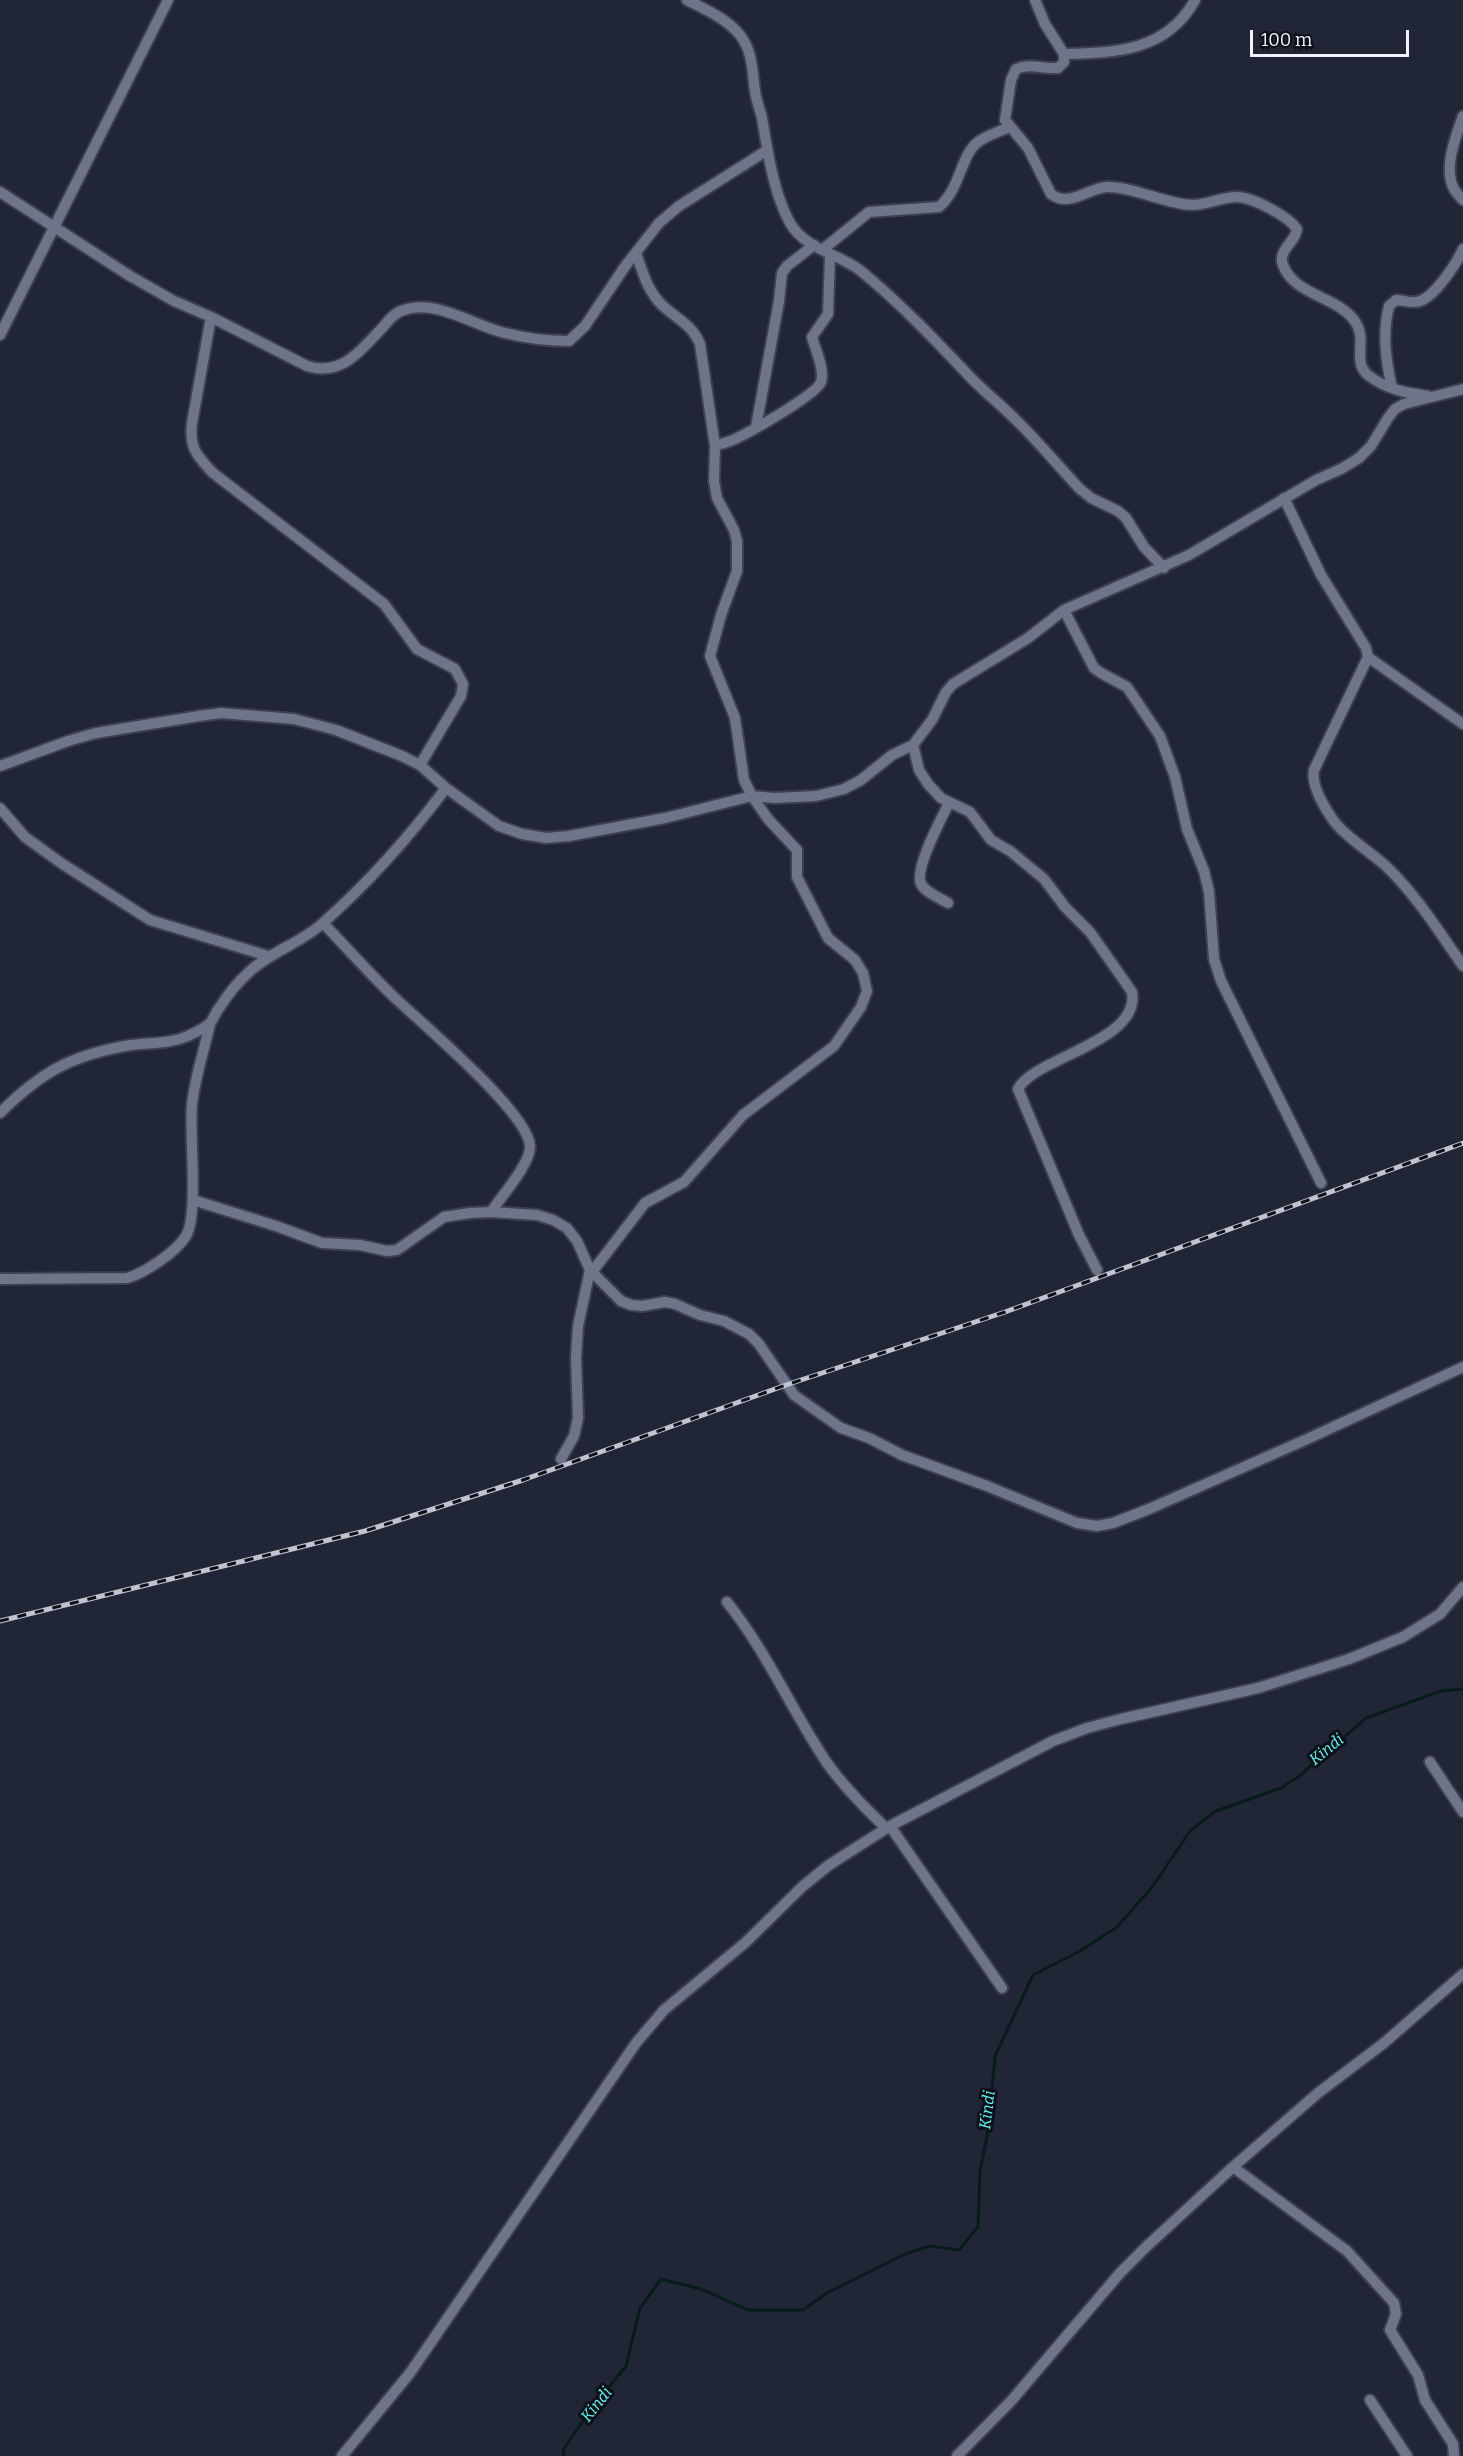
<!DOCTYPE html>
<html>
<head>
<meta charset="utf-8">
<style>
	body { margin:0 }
	#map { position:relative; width:1463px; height:2456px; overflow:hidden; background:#212637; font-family:Bitter,serif }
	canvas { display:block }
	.scale { position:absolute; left:1250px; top:30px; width:159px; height:27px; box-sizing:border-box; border:3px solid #eff3fe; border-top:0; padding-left:8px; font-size:18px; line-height:21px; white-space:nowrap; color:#eff3fe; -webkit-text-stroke:4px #0d1017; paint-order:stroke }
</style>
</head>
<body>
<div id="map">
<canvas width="1463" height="2456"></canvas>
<div class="scale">100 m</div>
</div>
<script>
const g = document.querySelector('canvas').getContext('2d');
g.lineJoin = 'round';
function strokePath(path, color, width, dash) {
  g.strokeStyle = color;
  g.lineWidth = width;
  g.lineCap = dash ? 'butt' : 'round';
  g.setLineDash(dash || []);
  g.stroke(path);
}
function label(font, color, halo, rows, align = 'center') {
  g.font = font + ' Bitter,serif';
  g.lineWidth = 6;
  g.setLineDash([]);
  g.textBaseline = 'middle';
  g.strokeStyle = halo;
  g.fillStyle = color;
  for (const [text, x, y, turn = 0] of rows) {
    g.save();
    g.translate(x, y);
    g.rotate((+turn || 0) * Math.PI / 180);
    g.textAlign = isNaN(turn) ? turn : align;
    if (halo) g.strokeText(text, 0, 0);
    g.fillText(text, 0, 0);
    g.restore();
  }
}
strokePath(new Path2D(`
	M 564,2456 L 563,2450 L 594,2405 L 626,2366 L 640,2308 L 661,2279 L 701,2289 L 748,2310 L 803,2310 L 827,2293 L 905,2254 L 930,2246 L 959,2250 L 978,2227 L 980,2171 L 988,2131 L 995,2056 L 1033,1975 L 1080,1951 L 1117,1927 L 1153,1886 L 1190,1831 L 1216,1811 L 1281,1788 L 1298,1777 L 1366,1718 L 1441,1691 L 1463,1689`), '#081b1b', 3);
const minor = new Path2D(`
	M 687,0 C 706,10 726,18 740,35 C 753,52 752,71 755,91 C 756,100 760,109 762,118 C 768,152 773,192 790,223 C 805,249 839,254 861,271 C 901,304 936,341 972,379 C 986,393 1001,405 1015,419 C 1038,441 1058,466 1080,489 L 1091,498 L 1118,511 L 1126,518 L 1144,547 L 1164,568
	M 1035,0 L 1045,24 L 1064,54 L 1064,62 L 1058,68 C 1043,69 1029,63 1016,69 L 1011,80 L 1005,120 L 1028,148 L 1051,194 C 1069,208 1088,188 1107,187 C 1128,186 1161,201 1183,204 C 1202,208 1219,197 1237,197 C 1252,197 1288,216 1297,229 C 1296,242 1277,250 1283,265 C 1294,295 1336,296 1354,320 C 1369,340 1351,361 1368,375 C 1385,389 1407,393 1428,396
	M 1064,54 C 1116,53 1167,51 1195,0
	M 1463,116 C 1456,136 1443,168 1454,189 C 1456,193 1460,197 1463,200
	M 0,192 L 130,276 L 174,301 L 211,317 L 307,366 C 342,377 361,350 383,327 C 389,320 395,312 404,310 C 435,299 472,324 501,332 C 524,338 545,341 569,341 L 585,326 L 626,265 L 659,223 L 679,206 L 766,151
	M 822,250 L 869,212 L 939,207 C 961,188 960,156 978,142 C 987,135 999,132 1009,127
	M 211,317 L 192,423 C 189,448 197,456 213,473 L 384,604 L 417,649 L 455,669 L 463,684 L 461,696 L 420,765
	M 0,335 L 168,0
	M 1392,388 C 1386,361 1382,334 1389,306 L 1396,300 C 1404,300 1413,304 1420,301 C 1435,296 1457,263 1463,249
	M 756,427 L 779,301 L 782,273 L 787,266 L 814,245
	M 715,446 C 722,443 730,442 737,438 C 752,431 817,394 821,382 C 825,369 815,349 812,337 L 828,314 L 830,255
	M 1284,498 L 1321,575 L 1366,648 L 1368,657 L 1314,770 C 1311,785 1323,805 1331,817 C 1345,838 1372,852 1390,870 C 1418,898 1440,933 1463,966
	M 1064,610 L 1094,668 L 1101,673 L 1127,687 L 1160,736 L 1175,777 L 1187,829 L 1204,871 L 1209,892 L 1214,959 L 1221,981 L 1321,1183
	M 1368,657 L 1463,724
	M 913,745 L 919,770 L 928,784 L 941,798 L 970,812 L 991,840 L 1010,851 L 1044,879 L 1065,907 L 1090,932 L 1132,992 C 1141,1042 1033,1058 1018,1089 L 1079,1235 L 1097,1270
	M 0,766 L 68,741 L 96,733 L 199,716 L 221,713 L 294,719 L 336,730 L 402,756 L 420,765 L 446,788 L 499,826 L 522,834 L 546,838 L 569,836 L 665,818 L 752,796 L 774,798 L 816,796 L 844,789 L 861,780 L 892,755 L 913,745 L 932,720 L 946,692 L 953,684 L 1028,638 L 1064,610 L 1189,555 L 1316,480 L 1341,469 L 1359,458 L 1371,446 L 1388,418 L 1395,409 L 1404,404 L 1463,389
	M 0,808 L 25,837 L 61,863 L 150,920 L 268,956
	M 948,903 C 940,898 926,893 921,884 C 914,869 942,817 949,803
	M 323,923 C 346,947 369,973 393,996 C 421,1023 528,1112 530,1146 C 531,1163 501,1197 491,1212
	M 0,1113 C 40,1073 70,1056 125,1046 C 147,1042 167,1045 188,1036 C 194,1033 206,1028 211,1022 C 214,1018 216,1011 220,1007 C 228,994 238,982 249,972 C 271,951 302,943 324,922 C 369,882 410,836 446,788
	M 193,1200 L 276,1226 L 322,1243 L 360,1245 L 387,1251 L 397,1250 L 444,1217 L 470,1213 L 491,1212 L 537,1215 L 553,1220 L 567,1228 L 577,1241 L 590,1270 L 578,1326 L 576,1358 L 578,1418 L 574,1436 L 561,1459
	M 590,1270 L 621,1301 L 631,1305 L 642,1306 L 665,1302 L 675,1304 L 700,1315 L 724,1321 L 749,1334 L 759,1344 L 794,1395 L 841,1428 L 869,1438 L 902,1455 L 987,1486 L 1077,1523 L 1097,1526 L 1113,1523 L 1149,1509 L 1305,1440 L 1463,1367
	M 592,1272 L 645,1203 L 684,1182 L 743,1115 L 834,1046 L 861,1007 L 867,991 L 863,973 L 855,960 L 828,938 L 797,877 L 797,850 L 768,819 L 752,796 L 744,780 L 735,718 L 710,656 L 721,615 L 737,571 L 737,541 L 734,530 L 717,498 L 714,481 L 715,446 L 700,344 C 692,324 675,318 661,304 C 647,290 642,270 636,253
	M 0,1279 L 127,1278 C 145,1273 176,1252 186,1236 C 199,1214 189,1135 192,1104 C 195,1077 204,1051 210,1024
	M 727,1602 C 767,1652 792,1711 827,1763 C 844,1787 865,1808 886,1828
	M 1430,1762 L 1463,1812
	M 890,1826 L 1002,1988
	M 1233,2167 L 1347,2251 L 1394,2303 L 1396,2314 L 1390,2330 L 1418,2375 L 1425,2400 L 1453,2444 L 1454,2456
	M 1370,2400 L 1407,2456
	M 342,2456 L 410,2373 L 636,2043 L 664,2010 L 746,1942 L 803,1886 L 829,1865 L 890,1826 L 1053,1741 L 1087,1728 L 1121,1719 L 1258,1688 L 1349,1659 L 1403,1637 L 1440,1614 L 1463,1587
	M 957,2456 L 1012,2400 L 1120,2273 L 1147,2246 L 1233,2167 L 1318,2093 L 1384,2043 L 1463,1974`);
strokePath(minor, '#3d414f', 14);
strokePath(minor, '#6e7589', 10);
const rail = new Path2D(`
	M 0,1621 L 365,1531 L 523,1480 L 786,1385 L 1005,1312 L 1463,1143`);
strokePath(rail, '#bfc4d0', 5);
strokePath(rail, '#0d1017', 3, [9]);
label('italic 16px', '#65f4f6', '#0d1017', [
	["Kindi",1327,1750,-39],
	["Kindi",988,2110,-83],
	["Kindi",597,2405,-52]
]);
</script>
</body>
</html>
